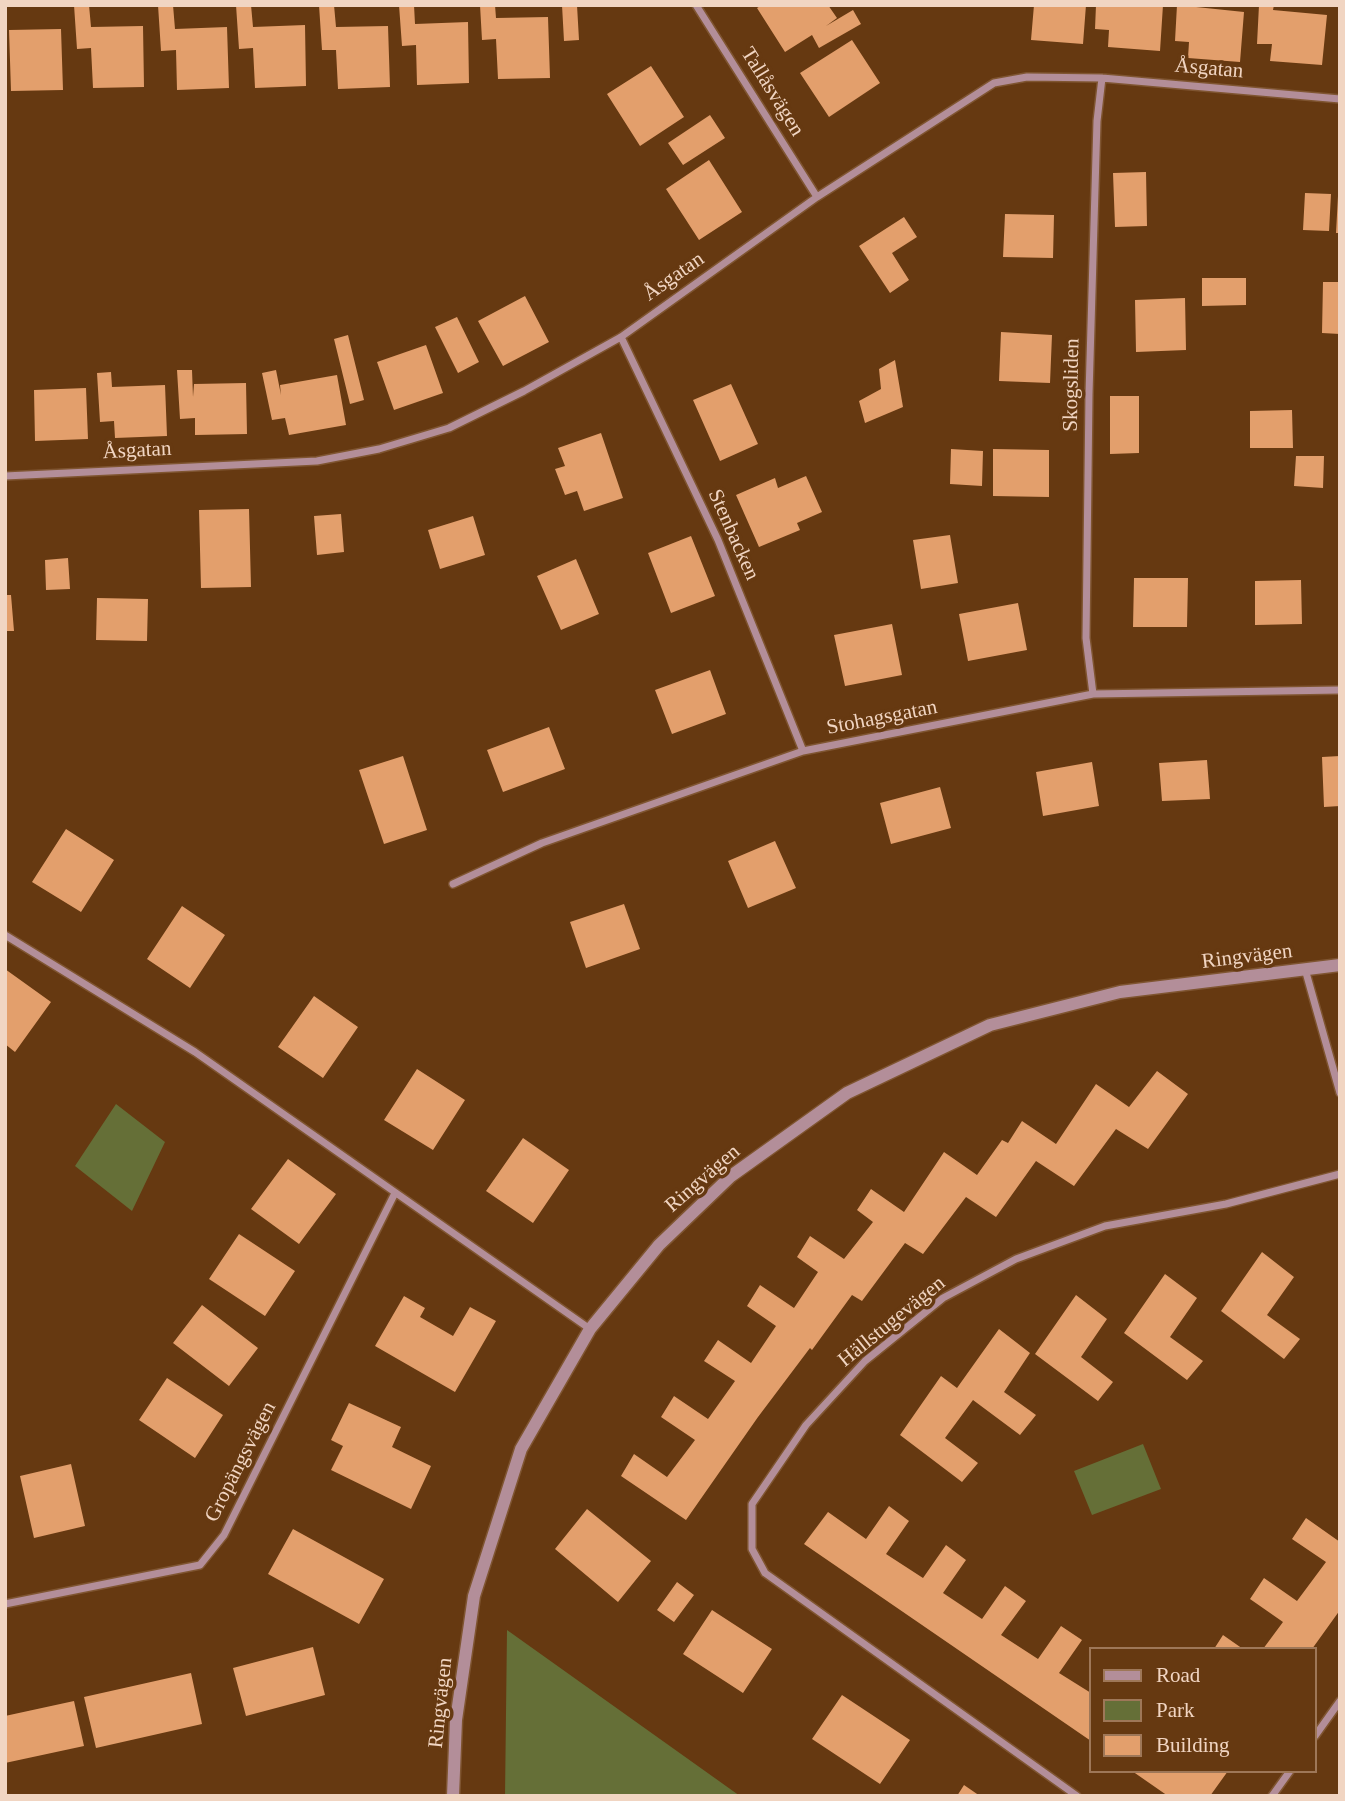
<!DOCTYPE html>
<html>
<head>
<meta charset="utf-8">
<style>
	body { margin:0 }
	#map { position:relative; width:1345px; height:1801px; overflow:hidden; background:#663911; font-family:"Times New Roman",serif }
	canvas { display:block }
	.frame { position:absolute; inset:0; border:7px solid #f1d5c2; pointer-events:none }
	.legend { position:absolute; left:1089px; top:1647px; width:228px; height:126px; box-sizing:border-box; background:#663911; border:2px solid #9e7758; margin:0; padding:9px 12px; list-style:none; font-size:21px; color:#f1d5c2 }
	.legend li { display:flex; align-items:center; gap:14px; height:35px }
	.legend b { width:35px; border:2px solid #9e7758 }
</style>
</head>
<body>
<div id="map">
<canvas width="1345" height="1801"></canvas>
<div class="frame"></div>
<ul class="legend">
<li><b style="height:9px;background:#b38e99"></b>Road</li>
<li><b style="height:19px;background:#656f37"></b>Park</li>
<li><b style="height:19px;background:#e39f6c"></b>Building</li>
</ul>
</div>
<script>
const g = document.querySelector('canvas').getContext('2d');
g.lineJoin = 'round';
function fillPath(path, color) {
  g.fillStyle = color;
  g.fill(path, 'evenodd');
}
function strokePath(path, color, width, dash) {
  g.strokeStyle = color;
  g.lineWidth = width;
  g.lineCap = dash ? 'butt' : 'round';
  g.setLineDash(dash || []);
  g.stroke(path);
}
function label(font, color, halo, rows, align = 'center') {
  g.font = font + ' "Times New Roman",serif';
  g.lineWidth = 7;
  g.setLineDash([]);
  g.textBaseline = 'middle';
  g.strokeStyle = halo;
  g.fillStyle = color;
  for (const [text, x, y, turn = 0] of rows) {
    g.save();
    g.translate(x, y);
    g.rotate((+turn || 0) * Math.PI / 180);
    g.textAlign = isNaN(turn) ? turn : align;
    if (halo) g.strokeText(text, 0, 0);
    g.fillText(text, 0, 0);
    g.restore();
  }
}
fillPath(new Path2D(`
	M 116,1104 L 165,1142 L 132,1211 L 75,1166 Z
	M 1143,1444 L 1161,1489 L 1092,1515 L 1074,1471 Z
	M 507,1630 L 740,1796 L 505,1796 Z`), '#656f37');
fillPath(new Path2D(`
	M 74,5 L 89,5 L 91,27 L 143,26 L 144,87 L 93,88 L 91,48 L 77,49 Z
	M 158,5 L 173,5 L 175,29 L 227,27 L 229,88 L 177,90 L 176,50 L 161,51 Z
	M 236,5 L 251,5 L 253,27 L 305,25 L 306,86 L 255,88 L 253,48 L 239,49 Z
	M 319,5 L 334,5 L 336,27 L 388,26 L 390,87 L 338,89 L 336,50 L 322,50 Z
	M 399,5 L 414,5 L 415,24 L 468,22 L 469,83 L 417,85 L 416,45 L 402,46 Z
	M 480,5 L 495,5 L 496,18 L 548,17 L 550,78 L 498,79 L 496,39 L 482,40 Z
	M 562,5 L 577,5 L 579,40 L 564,41 Z
	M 762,5 L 828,5 L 837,18 L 826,26 L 853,10 L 861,24 L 819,48 L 812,35 L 785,52 L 757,8 Z
	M 1034,5 L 1086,5 L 1083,44 L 1031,40 Z
	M 1096,5 L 1163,5 L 1160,51 L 1108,47 L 1109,30 L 1095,29 Z
	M 1177,5 L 1244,12 L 1240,62 L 1188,58 L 1189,42 L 1175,41 Z
	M 1259,5 L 1274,5 L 1273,10 L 1327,15 L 1322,65 L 1270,61 L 1272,44 L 1257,44 Z
	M 61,29 L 63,90 L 11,91 L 9,30 Z
	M 852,40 L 880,83 L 829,117 L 800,73 Z
	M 651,66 L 684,117 L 640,146 L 607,94 Z
	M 710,115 L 725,138 L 683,165 L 668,143 Z
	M 709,160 L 742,212 L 699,240 L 666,189 Z
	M 1146,172 L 1147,226 L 1115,227 L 1113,173 Z
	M 1305,193 L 1331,194 L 1329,231 L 1303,230 Z
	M 1338,196 L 1340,196 L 1340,233 L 1336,233 Z
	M 1005,214 L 1054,215 L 1053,258 L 1003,257 Z
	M 904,217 L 917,237 L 892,253 L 909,280 L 890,293 L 859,246 Z
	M 1202,278 L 1246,278 L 1246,305 L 1202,306 Z
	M 1323,282 L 1340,282 L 1340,334 L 1322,333 Z
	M 525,296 L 549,342 L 503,366 L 478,321 Z
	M 1185,298 L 1186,350 L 1136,352 L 1135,300 Z
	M 457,317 L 479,362 L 458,373 L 435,327 Z
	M 1001,332 L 1052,335 L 1050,383 L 999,381 Z
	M 348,335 L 364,400 L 350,404 L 334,339 Z
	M 426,345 L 443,393 L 394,410 L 377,362 Z
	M 895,360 L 903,407 L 865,423 L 859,401 L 881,389 L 879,369 Z
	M 177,370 L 192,370 L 193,397 L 194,384 L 246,383 L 247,434 L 195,435 L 195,418 L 180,419 Z
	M 276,370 L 281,395 L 280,385 L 337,375 L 346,425 L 289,435 L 285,418 L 272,420 L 262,373 Z
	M 111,372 L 112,387 L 165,385 L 167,436 L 115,438 L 114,421 L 100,422 L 97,373 Z
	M 731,384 L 758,444 L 720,461 L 693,400 Z
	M 86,388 L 88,439 L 35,441 L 34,390 Z
	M 1110,396 L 1139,396 L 1139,453 L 1110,454 Z
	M 1292,410 L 1293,448 L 1250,448 L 1250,411 Z
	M 601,433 L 623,498 L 584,511 L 577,491 L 565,495 L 555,469 L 565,466 L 558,448 Z
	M 951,449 L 983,451 L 982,486 L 950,484 Z
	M 993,449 L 1049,450 L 1049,497 L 993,496 Z
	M 1296,456 L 1324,456 L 1323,488 L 1294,486 Z
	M 806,476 L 822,512 L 797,523 L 800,530 L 759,547 L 736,495 L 775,478 L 778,488 Z
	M 249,509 L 251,587 L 201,588 L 199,510 Z
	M 341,514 L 344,552 L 317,555 L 314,516 Z
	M 473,516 L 485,555 L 440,569 L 428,530 Z
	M 950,535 L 958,583 L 921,589 L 913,540 Z
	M 691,536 L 715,596 L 671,613 L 648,553 Z
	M 68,558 L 70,589 L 46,590 L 45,560 Z
	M 576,559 L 599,614 L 561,630 L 537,576 Z
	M 1134,578 L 1188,578 L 1187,627 L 1133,627 Z
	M 1301,580 L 1302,624 L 1255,625 L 1255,581 Z
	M 5,595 L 11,595 L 14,631 L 5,631 Z
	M 97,598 L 148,599 L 147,641 L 96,640 Z
	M 1018,603 L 1027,650 L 968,661 L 959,614 Z
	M 892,624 L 902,675 L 845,686 L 834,635 Z
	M 710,670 L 726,714 L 672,734 L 655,690 Z
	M 549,727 L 565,769 L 503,792 L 487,750 Z
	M 403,756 L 427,830 L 384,844 L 359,770 Z
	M 1340,756 L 1340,806 L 1324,807 L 1322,757 Z
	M 1207,760 L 1210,799 L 1162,801 L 1159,763 Z
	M 1092,762 L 1099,806 L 1043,816 L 1036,772 Z
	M 940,787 L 951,828 L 891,844 L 880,803 Z
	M 66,829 L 114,860 L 81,912 L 32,882 Z
	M 775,841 L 796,888 L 748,908 L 728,861 Z
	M 624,904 L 640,949 L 586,968 L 570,922 Z
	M 182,906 L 225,935 L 190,988 L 147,959 Z
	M 5,969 L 51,1002 L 15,1052 L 5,1044 Z
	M 314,996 L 358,1027 L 323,1078 L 278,1047 Z
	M 417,1069 L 465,1100 L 433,1150 L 384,1120 Z
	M 1157,1071 L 1188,1094 L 1148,1149 L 1116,1129 L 1074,1186 L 1036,1161 L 996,1217 L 966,1197 L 923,1254 L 905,1243 L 862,1301 L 852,1295 L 812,1350 L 810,1348 L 758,1417 L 686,1520 L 621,1476 L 634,1454 L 667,1477 L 695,1440 L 661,1417 L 674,1396 L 708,1419 L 735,1381 L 704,1361 L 718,1340 L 751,1363 L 776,1326 L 747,1306 L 760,1285 L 794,1308 L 818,1272 L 797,1257 L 810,1236 L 844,1259 L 873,1222 L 857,1210 L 871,1189 L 904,1212 L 944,1152 L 977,1175 L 1002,1140 L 1008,1143 L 1022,1121 L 1056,1144 L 1096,1084 L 1129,1107 Z
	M 523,1138 L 569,1170 L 533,1223 L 486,1191 Z
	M 288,1159 L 336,1194 L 299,1244 L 251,1209 Z
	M 239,1234 L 295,1271 L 265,1316 L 209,1279 Z
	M 1262,1252 L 1294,1277 L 1267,1315 L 1300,1339 L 1284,1359 L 1221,1311 Z
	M 1165,1274 L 1197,1298 L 1170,1337 L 1203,1361 L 1187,1380 L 1124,1333 Z
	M 1076,1295 L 1107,1319 L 1081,1357 L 1113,1382 L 1098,1401 L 1035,1354 Z
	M 404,1296 L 425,1308 L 420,1317 L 453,1336 L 470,1307 L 496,1321 L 455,1392 L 375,1346 Z
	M 202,1305 L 258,1348 L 229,1386 L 173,1343 Z
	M 999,1329 L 1030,1353 L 1004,1392 L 1036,1415 L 1020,1435 L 973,1400 L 945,1438 L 978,1463 L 962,1482 L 900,1435 L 941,1376 L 957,1388 Z
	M 167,1378 L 223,1415 L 195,1458 L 139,1420 Z
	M 349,1403 L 401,1427 L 392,1447 L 431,1466 L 411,1509 L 331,1470 L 343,1446 L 331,1440 Z
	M 71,1464 L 85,1526 L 34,1538 L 20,1476 Z
	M 889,1506 L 909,1521 L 886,1554 L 923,1578 L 946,1545 L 966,1560 L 943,1593 L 982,1619 L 1005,1586 L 1026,1601 L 1001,1635 L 1038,1659 L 1061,1626 L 1082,1640 L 1059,1673 L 1091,1693 L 1091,1741 L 804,1544 L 828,1512 L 866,1539 Z
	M 587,1509 L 651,1561 L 618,1602 L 555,1549 Z
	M 1306,1518 L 1340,1542 L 1340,1610 L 1312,1649 L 1263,1649 L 1283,1622 L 1250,1599 L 1264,1578 L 1297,1601 L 1326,1562 L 1292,1539 Z
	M 293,1529 L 384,1579 L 359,1624 L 268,1574 Z
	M 677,1582 L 694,1595 L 674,1622 L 657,1610 Z
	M 712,1610 L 772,1649 L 743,1693 L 683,1654 Z
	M 1223,1635 L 1243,1649 L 1214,1649 Z
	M 313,1647 L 325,1695 L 246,1716 L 233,1668 Z
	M 191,1673 L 202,1724 L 96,1748 L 84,1697 Z
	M 842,1695 L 910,1740 L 880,1784 L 812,1739 Z
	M 74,1701 L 84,1746 L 5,1763 L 5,1716 Z
	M 1132,1771 L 1178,1773 L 1228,1771 L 1210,1796 L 1168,1796 Z
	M 964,1785 L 980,1796 L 957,1796 Z`), '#e39f6c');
const minor = new Path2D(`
	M 696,5 L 817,197
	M 621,337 L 718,540 L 803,751
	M 5,476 L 317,461 L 379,449 L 449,428 L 524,391 L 621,337 L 817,197 L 994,83 L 1027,77 L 1102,78 L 1340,99
	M 1093,694 L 1086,638 L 1089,394 L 1097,121 L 1102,78
	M 453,884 L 542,843 L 803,751 L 1093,694 L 1340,690
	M 5,935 L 195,1052 L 590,1329
	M 1305,969 L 1340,1093
	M 5,1604 L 200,1565 L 224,1535 L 395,1193
	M 1315,1736 L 1340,1701
	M 1077,1796 L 765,1573 L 752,1549 L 752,1504 L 806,1425 L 865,1361 L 943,1298 L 1016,1259 L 1105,1226 L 1226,1204 L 1340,1174
	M 1272,1796 L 1290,1771`);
const tertiary = new Path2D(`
	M 453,1796 L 456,1720 L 474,1596 L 521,1449 L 590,1329 L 659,1245 L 731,1176 L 847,1093 L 990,1025 L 1120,992 L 1340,965`);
strokePath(minor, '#7f5531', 10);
strokePath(tertiary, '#7f5531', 15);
strokePath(minor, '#b38e99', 7);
strokePath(tertiary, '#b38e99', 12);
label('21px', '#f1d5c2', '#663911', [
	["Åsgatan",1209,69,5],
	["Tallåsvägen",772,92,58],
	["Åsgatan",674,277,-35],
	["Skogsliden",1072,385,-89],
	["Åsgatan",137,451,-3],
	["Stenbacken",733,535,66],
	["Stohagsgatan",882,718,-11],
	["Ringvägen",1247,957,-7],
	["Ringvägen",703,1179,-41],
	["Hällstugevägen",892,1322,-39],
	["Gropängsvägen",241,1462,-63],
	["Ringvägen",441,1703,-84]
]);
</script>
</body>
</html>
